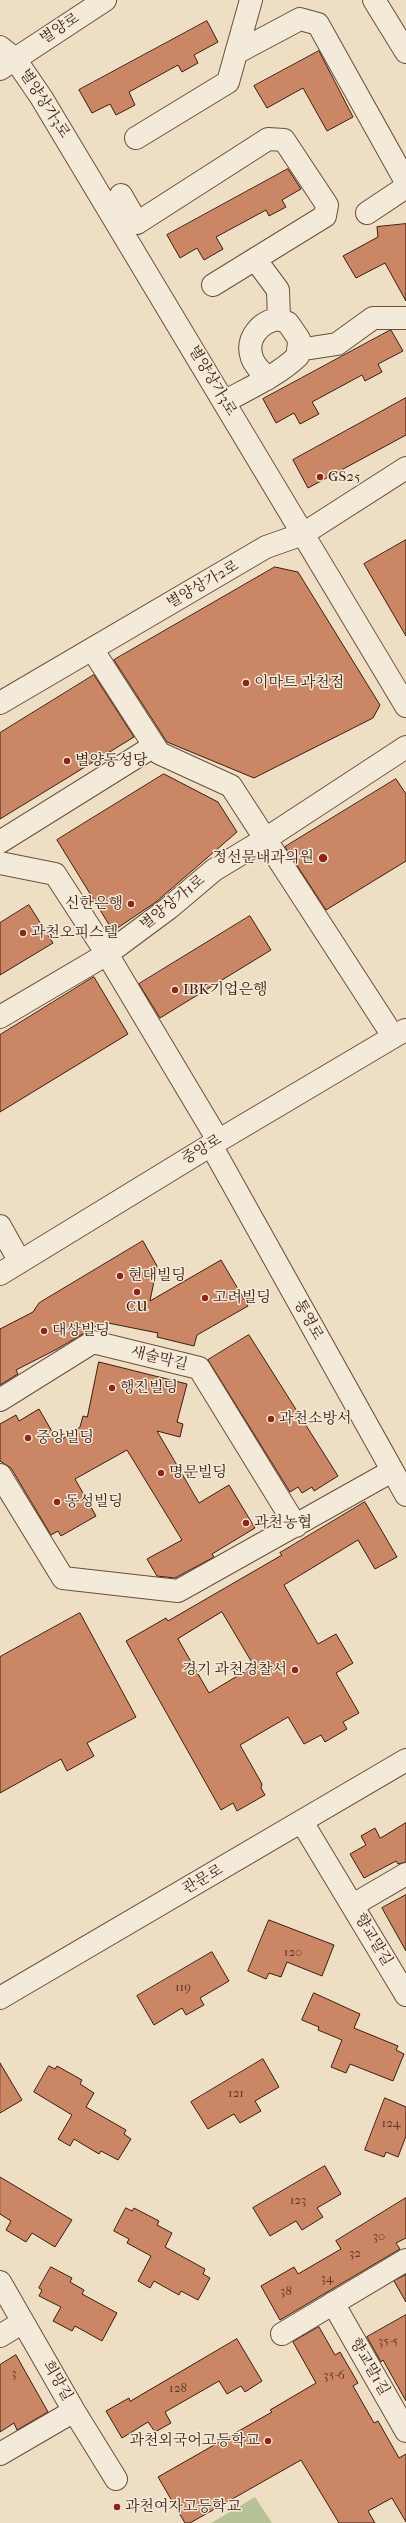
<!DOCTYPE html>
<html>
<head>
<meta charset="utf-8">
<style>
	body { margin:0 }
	canvas { display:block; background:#eedfc4 }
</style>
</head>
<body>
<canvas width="406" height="2523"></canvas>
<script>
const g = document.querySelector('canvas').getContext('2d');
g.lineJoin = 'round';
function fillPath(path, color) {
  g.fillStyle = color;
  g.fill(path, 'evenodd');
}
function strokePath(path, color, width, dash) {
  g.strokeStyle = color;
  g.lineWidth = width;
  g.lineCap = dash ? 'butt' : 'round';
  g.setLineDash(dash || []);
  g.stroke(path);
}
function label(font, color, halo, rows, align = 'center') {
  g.font = font + ' "IM FELL French Canon","Noto Serif KR",serif';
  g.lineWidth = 3;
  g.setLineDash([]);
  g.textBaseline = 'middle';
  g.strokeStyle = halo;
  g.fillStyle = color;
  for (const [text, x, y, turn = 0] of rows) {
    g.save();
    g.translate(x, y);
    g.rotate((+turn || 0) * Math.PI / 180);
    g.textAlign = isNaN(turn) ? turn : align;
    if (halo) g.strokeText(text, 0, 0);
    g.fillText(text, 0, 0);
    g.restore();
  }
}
fillPath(new Path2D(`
	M 255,2497 L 272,2523 L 211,2523 Z`), '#b6c296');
const building = new Path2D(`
	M 207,21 L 218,42 L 194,55 L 198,63 L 182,72 L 178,65 L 129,92 L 135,105 L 116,115 L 110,104 L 92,113 L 79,90 Z
	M 319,51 L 353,117 L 327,131 L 303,88 L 267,108 L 254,86 Z
	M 288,169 L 301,189 L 282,200 L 286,207 L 269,216 L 266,210 L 216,237 L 223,249 L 204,260 L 197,248 L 180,258 L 167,235 Z
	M 406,224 L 406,301 L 385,263 L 356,278 L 343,256 L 378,237 L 377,227 Z
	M 391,330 L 403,351 L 378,364 L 382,372 L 365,381 L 362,375 L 312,402 L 319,414 L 300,424 L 294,413 L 276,423 L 263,399 Z
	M 406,398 L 406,435 L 308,488 L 293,460 Z
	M 406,540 L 406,636 L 364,564 Z
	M 275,567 L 298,572 L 380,705 L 373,718 L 254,778 L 167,742 L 114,660 Z
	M 94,675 L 134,737 L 0,819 L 0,733 Z
	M 164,774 L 218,802 L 237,832 L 156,902 L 113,931 L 57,840 Z
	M 396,779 L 406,794 L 406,861 L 326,910 L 285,847 Z
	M 29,905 L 53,943 L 0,975 L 0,923 Z
	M 250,916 L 271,950 L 160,1018 L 139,984 Z
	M 94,977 L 128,1034 L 0,1112 L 0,1035 Z
	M 143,1241 L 157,1266 L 150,1301 L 221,1260 L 248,1306 L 197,1335 L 194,1346 L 157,1337 L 158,1333 L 103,1322 L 57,1349 L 16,1370 L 18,1374 L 0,1385 L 0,1329 L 33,1312 L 39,1303 Z
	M 249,1335 L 338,1476 L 314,1491 L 312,1487 L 302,1493 L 298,1487 L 290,1492 L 208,1360 Z
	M 99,1362 L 187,1384 L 177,1422 L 183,1424 L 180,1437 L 157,1431 L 199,1503 L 229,1485 L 255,1528 L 212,1554 L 214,1557 L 175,1578 L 157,1576 L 147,1559 L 182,1540 L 127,1450 L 75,1479 L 96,1516 L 61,1536 L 58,1531 L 51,1535 L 11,1468 L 0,1461 L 0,1424 L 16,1415 L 19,1421 L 39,1409 L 58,1442 L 80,1427 L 83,1416 L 87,1417 Z
	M 365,1502 L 397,1557 L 375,1569 L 358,1540 L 284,1585 L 318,1644 L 336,1634 L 353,1663 L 336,1673 L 359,1713 L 343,1722 L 347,1729 L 325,1742 L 321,1735 L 304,1744 L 288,1717 L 240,1745 L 262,1784 L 261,1788 L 265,1795 L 237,1811 L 233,1803 L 221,1810 L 126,1641 L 166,1618 L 168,1621 L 282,1555 L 280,1553 ZM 222,1612 L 254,1666 L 209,1693 L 178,1639 Z
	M 80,1613 L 136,1717 L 87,1743 L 94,1756 L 67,1771 L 61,1759 L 0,1793 L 0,1657 Z
	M 406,1823 L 406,1862 L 398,1864 L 396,1861 L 364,1878 L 350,1854 L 366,1845 L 361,1836 L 375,1828 L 380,1838 Z
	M 406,1895 L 406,1951 L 382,1908 Z
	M 269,1920 L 334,1945 L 322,1976 L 287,1962 L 281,1977 L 269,1973 L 266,1979 L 248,1971 Z
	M 212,1952 L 229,1981 L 200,1998 L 204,2005 L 186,2015 L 182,2008 L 154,2025 L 137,1996 Z
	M 314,1993 L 360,2014 L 354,2028 L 398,2046 L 396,2050 L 404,2054 L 393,2081 L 350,2064 L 346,2073 L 331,2067 L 342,2040 L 318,2030 L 319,2027 L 302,2020 Z
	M 263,2059 L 279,2087 L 255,2101 L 261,2111 L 240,2123 L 234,2114 L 208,2129 L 191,2102 Z
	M 0,2063 L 22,2100 L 0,2113 Z
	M 49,2066 L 55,2069 L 57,2066 L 82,2080 L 80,2084 L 94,2093 L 86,2107 L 126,2130 L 124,2134 L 131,2139 L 118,2160 L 101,2151 L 99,2154 L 74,2139 L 70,2146 L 58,2139 L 72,2115 L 34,2092 Z
	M 385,2098 L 406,2107 L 406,2136 L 398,2157 L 386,2152 L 384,2157 L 365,2150 Z
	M 325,2166 L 341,2194 L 317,2208 L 323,2217 L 302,2230 L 296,2221 L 270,2236 L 253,2208 Z
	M 0,2177 L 72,2220 L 55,2247 L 32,2233 L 26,2242 L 6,2230 L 11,2221 L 0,2214 Z
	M 406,2198 L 406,2238 L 396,2243 L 400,2249 L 280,2320 L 261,2286 L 294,2267 L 298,2274 L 341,2249 L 336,2241 Z
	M 126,2208 L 132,2211 L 134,2208 L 159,2221 L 157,2225 L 172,2233 L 165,2247 L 205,2269 L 203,2274 L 210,2278 L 198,2300 L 181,2291 L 179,2295 L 154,2281 L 150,2288 L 138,2281 L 151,2256 L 127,2243 L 129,2239 L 114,2231 Z
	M 51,2267 L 72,2278 L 70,2282 L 84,2290 L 82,2294 L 117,2313 L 102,2341 L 75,2326 L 72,2331 L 53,2321 L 61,2307 L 39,2296 L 42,2290 L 39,2288 Z
	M 406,2275 L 406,2302 L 394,2281 Z
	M 406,2315 L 406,2401 L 383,2360 L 381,2362 L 367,2337 Z
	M 319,2327 L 335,2355 L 340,2352 L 358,2383 L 353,2386 L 374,2423 L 378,2421 L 399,2458 L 406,2454 L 406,2522 L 392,2498 L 368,2511 L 375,2523 L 339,2523 L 301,2460 L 190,2523 L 185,2523 L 158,2477 L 272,2412 L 270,2410 L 316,2383 L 293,2342 Z
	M 237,2339 L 262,2381 L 245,2392 L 241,2386 L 227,2394 L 219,2381 L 165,2412 L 171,2423 L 155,2432 L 148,2422 L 122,2438 L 106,2411 L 129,2398 L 130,2401 Z
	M 16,2355 L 48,2412 L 17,2430 L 14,2423 L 0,2432 L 0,2365 Z`);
fillPath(building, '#cb8666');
strokePath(building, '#3e1d0e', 1);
const minor = new Path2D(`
	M 374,0 L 406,52
	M 0,47 L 15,59 L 41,97 L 406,706
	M 236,53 L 300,19 L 318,24 L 406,182
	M 0,69 L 105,0
	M 136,138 L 228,82 L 251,0
	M 121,195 L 137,223 L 268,139 L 284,140 L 327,205 L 325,216 L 213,285
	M 367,213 L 406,187
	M 255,259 L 278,290 L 279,319
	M 298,350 L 337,344 L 373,318 L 406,318
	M 224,402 C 249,388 277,376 298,356 L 299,339 L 288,323 L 279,319 C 261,321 245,338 252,358 C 254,365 262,372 267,379
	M 92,649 L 159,753 L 231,786 L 393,1036
	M 0,703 L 266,547 L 303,534 L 406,468
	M 0,842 L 154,746
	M 0,863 L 55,874 L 107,954 L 218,1140
	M 0,1017 L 107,954 L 169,908 L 214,870 L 267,838 L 406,747
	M 211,1145 L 406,1495
	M 0,1226 L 20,1262
	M 0,1274 L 211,1145 L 405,1030
	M 0,1400 L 93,1342 L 199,1368 L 296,1526
	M 0,1475 L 63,1578 L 178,1591 L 392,1471
	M 302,1822 L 406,1995
	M 353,1905 L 406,1874
	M 0,1998 L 406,1760
	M 0,2282 L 74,2411 L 116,2479
	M 333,2303 L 406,2431
	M 282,2334 L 406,2260
	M 0,2336 L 23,2322
	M 0,2454 L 74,2411`);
strokePath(minor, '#6a4e3c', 24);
strokePath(minor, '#f4ead9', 22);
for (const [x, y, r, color] of [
	[320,477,4,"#8f2418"],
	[246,683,4,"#8f2418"],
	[67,761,4,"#8f2418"],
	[323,858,5,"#8f2418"],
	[131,904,4,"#8f2418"],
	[23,933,4,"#8f2418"],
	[175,990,4,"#8f2418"],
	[120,1276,4,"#8f2418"],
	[137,1292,4,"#8f2418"],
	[205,1298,4,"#8f2418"],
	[44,1331,4,"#8f2418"],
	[112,1388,4,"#8f2418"],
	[271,1419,4,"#8f2418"],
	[28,1438,4,"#8f2418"],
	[161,1473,4,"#8f2418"],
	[57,1502,4,"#8f2418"],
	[246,1523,4,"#8f2418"],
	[295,1670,4,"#8f2418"],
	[268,2441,4,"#8f2418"],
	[117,2507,4,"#8f2418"]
]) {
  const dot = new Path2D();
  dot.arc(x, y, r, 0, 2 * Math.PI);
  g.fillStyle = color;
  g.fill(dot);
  strokePath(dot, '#f4ead9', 1.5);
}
label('13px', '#613724', null, [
	["120",293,1953],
	["119",183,1988],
	["121",236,2094],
	["124",391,2124],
	["123",298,2201],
	["30",379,2237],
	["32",355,2254],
	["34",327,2279],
	["38",286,2292],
	["35-5",388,2342],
	["3",14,2374],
	["35-6",334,2376],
	["128",178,2389]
]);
label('15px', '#3e1d0e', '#f4ead9', [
	["별양로",60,29,-33],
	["별양상가3로",44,104,57],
	["별양상가3로",212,381,59],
	["별양상가2로",203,585,-30],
	["별양상가1로",173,903,-39],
	["중앙로",202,1150,-31],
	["통영로",308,1320,61],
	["새술막길",159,1359,14],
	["관문로",203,1880,-30],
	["향교말길",373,1940,59],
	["향교말1길",369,2367,60],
	["희망길",57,2381,60]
]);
label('15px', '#3e1d0e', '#f4ead9', [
	["GS25",328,477],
	["이마트 과천점",254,683],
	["별양동성당",75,761],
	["정선문내과의원",314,858,"right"],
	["신한은행",123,904,"right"],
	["과천오피스텔",31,933],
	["IBK기업은행",183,990],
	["현대빌딩",128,1276],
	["고려빌딩",213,1298],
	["CU",137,1307,"center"],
	["대상빌딩",52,1331],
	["행진빌딩",120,1388],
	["과천소방서",279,1419],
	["중앙빌딩",36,1438],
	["명문빌딩",169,1473],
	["동성빌딩",65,1502],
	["과천농협",254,1523],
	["경기 과천경찰서",287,1670,"right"],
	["과천외국어고등학교",260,2441,"right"],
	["과천여자고등학교",125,2507]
], 'left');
</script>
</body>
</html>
